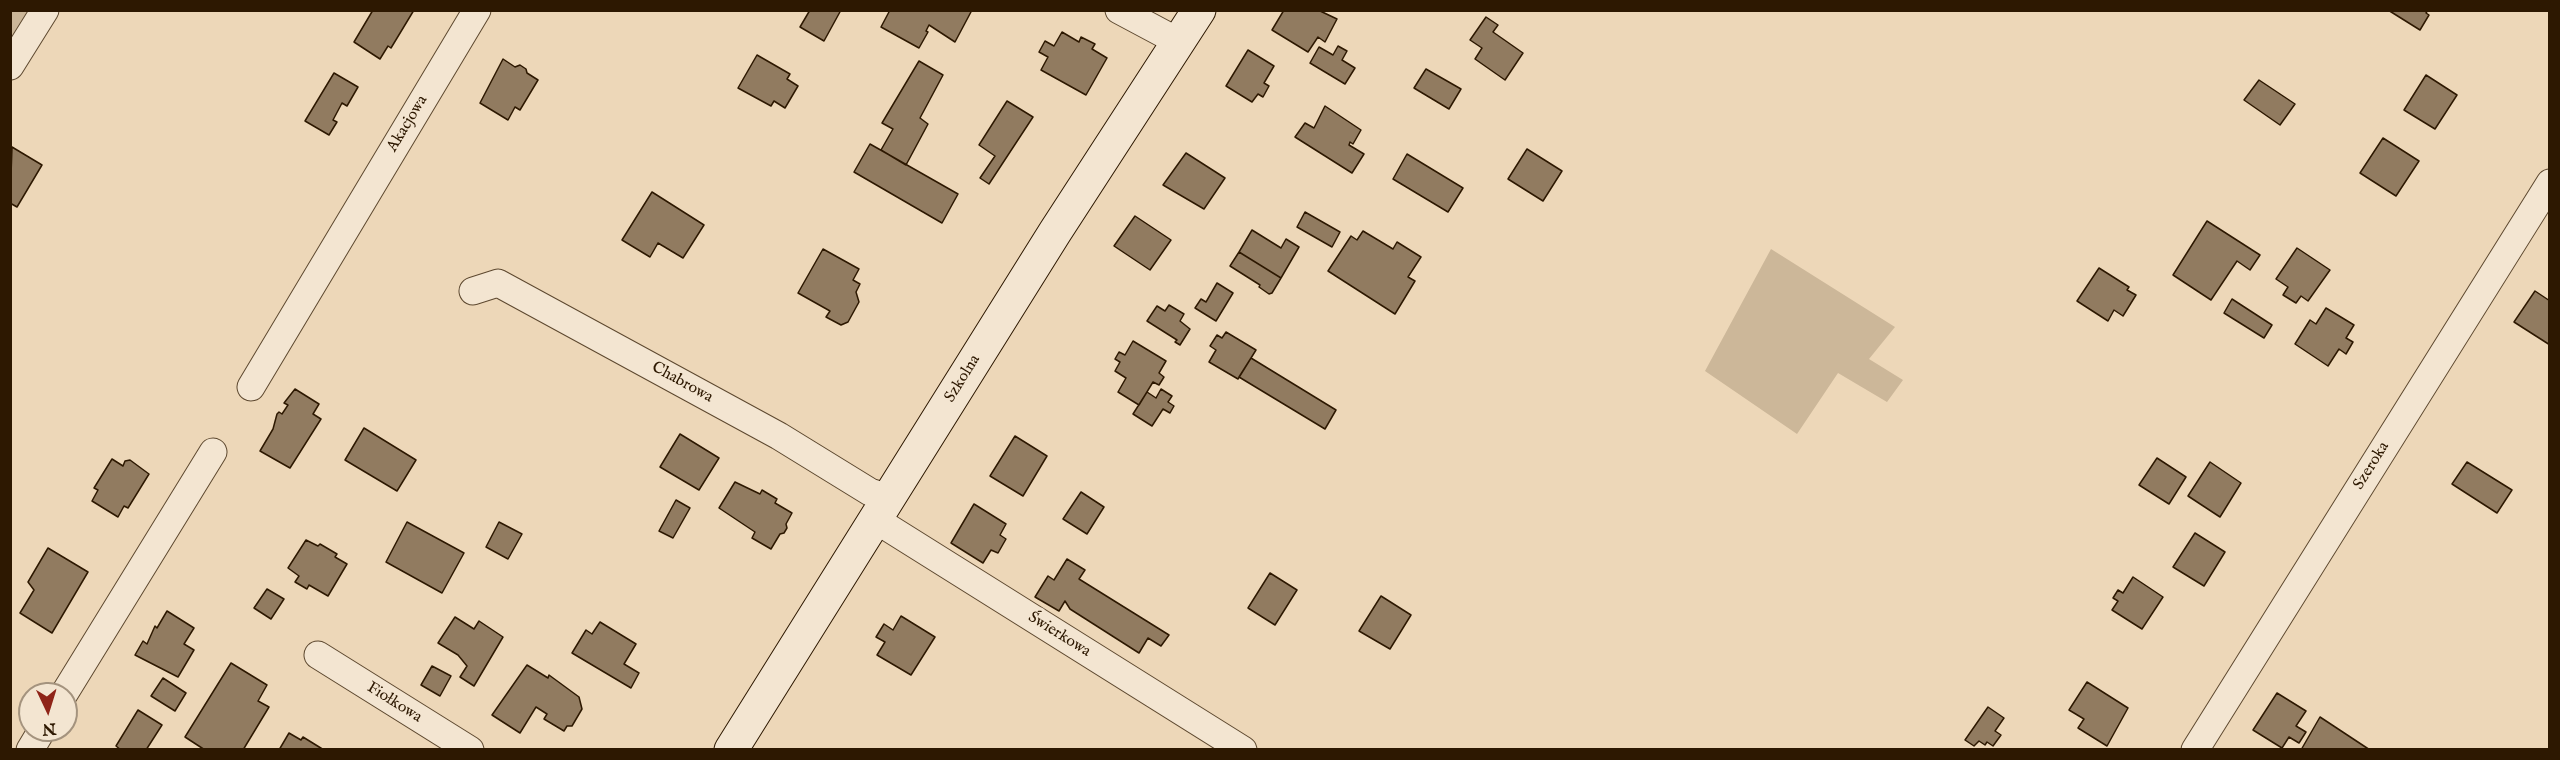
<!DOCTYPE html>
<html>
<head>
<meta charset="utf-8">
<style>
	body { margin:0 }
	#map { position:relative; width:2560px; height:760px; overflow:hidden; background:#edd7b8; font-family:"IM FELL English",serif }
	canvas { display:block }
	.frame { position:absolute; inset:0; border:12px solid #2d1801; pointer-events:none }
	.north { position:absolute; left:18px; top:682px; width:60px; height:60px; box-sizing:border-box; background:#f3e5d1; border:2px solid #a4937e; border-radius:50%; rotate:176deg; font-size:16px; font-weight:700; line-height:24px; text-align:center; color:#2d1801 }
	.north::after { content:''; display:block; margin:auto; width:21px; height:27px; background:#8f2418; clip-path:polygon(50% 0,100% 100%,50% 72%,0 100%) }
</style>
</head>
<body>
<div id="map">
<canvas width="2560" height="760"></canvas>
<div class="frame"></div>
<div class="north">N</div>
</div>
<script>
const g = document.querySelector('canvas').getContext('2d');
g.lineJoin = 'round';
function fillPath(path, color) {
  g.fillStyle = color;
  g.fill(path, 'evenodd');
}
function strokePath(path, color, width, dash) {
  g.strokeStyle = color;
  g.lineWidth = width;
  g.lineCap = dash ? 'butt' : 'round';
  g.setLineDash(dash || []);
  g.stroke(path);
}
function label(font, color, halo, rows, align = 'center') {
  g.font = font + ' "IM FELL English",serif';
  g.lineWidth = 6;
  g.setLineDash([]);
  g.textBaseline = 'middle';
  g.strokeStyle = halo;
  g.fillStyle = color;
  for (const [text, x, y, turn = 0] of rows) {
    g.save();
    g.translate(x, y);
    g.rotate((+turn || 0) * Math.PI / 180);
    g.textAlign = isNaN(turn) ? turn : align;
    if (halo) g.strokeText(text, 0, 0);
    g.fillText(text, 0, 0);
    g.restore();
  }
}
fillPath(new Path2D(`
	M 11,11 L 33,11 L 11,46 Z
	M 1771,249 L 1895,327 L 1869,359 L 1903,380 L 1887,402 L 1838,373 L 1797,434 L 1705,371 Z`), '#ccb799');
const building = new Path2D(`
	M 373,10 L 414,10 L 391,48 L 388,46 L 380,59 L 354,42 Z
	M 810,10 L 841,10 L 824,41 L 800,27 Z
	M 890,10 L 972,10 L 955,42 L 929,25 L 926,31 L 928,32 L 919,48 L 881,27 Z
	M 1284,10 L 1318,10 L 1337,19 L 1325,42 L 1318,37 L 1308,52 L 1272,30 Z
	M 2388,10 L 2428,10 L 2426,13 L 2429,15 L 2420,30 Z
	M 1486,17 L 1498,25 L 1493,32 L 1523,53 L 1505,80 L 1475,59 L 1482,48 L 1470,40 Z
	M 1062,32 L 1079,42 L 1081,37 L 1095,44 L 1092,49 L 1107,58 L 1086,95 L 1041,70 L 1048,57 L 1039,52 L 1045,41 L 1054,46 Z
	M 1338,46 L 1347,51 L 1342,60 L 1355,68 L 1345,84 L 1310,63 L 1319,47 L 1333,55 Z
	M 1248,50 L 1274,66 L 1264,83 L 1269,86 L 1263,97 L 1258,94 L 1252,102 L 1226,86 Z
	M 757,55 L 790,74 L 787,79 L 798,86 L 785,108 L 774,101 L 771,106 L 738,88 Z
	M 503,59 L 515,67 L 520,65 L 526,69 L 527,73 L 538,80 L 520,110 L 515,107 L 508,120 L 480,103 Z
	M 919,61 L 943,75 L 920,118 L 928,124 L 906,165 L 881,150 L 893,129 L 882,123 Z
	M 1426,69 L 1461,89 L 1449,109 L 1414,88 Z
	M 334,73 L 358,87 L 347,106 L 342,103 L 333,120 L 337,122 L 329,135 L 305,121 Z
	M 2426,75 L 2457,95 L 2435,129 L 2404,110 Z
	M 2259,80 L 2295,104 L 2280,125 L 2244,100 Z
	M 1007,101 L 1033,117 L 989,184 L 980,178 L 995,156 L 979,145 Z
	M 1325,106 L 1361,130 L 1353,144 L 1350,142 L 1349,145 L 1364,154 L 1352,173 L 1295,137 L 1305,123 L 1314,128 Z
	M 2383,138 L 2419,161 L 2396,196 L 2360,173 Z
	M 870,144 L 958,194 L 942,223 L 854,172 Z
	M 12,147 L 42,165 L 17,207 L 10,203 Z
	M 1527,149 L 1562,171 L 1543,201 L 1508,179 Z
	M 1186,153 L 1225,178 L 1204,209 L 1163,185 Z
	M 1407,154 L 1463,188 L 1448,212 L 1393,179 Z
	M 652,192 L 704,225 L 683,258 L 658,243 L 650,257 L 622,240 Z
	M 1305,212 L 1340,232 L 1332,247 L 1297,227 Z
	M 1135,216 L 1171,240 L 1150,270 L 1114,246 Z
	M 2207,221 L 2260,255 L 2250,270 L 2237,261 L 2211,300 L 2173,275 Z
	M 1252,230 L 1281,248 L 1286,239 L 1299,247 L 1281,278 L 1239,252 Z
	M 1363,231 L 1393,249 L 1397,242 L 1421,257 L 1408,277 L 1415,281 L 1395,314 L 1328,271 L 1351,236 L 1357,240 Z
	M 2297,248 L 2330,270 L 2308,301 L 2301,296 L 2296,303 L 2283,295 L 2288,287 L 2276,279 Z
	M 823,249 L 859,269 L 853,280 L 860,284 L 856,292 L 859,302 L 848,322 L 841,325 L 826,317 L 830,311 L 798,293 Z
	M 1239,252 L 1281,278 L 1272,293 L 1269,294 L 1259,287 L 1260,285 L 1230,266 Z
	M 2099,268 L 2129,287 L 2127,290 L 2136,295 L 2123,316 L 2114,310 L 2108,321 L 2077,301 Z
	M 1217,283 L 1233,293 L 1216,321 L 1195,308 L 1201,299 L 1206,302 Z
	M 2535,291 L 2550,301 L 2550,345 L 2514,322 Z
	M 2232,299 L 2272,325 L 2264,338 L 2224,313 Z
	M 1169,305 L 1184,314 L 1180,321 L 1190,329 L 1180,345 L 1175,342 L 1177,340 L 1147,321 L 1157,306 L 1165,311 Z
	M 2326,308 L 2354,325 L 2346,338 L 2353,342 L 2346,354 L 2339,349 L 2328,366 L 2295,344 L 2310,320 L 2316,324 Z
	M 1226,332 L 1256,350 L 1238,379 L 1209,362 L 1216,350 L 1210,346 L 1217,335 L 1222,338 Z
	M 1133,341 L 1166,361 L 1159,373 L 1164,377 L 1159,385 L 1153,382 L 1139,405 L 1118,392 L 1126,378 L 1115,371 L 1120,362 L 1115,359 L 1119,352 L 1125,355 Z
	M 1251,358 L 1336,410 L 1325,429 L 1239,377 Z
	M 295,389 L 319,404 L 313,414 L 321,419 L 290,468 L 260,451 L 273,429 L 277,414 L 279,412 L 282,414 L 288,405 L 284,403 Z
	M 1161,389 L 1172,396 L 1168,402 L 1174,406 L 1170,413 L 1163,409 L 1152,426 L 1133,414 L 1147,392 L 1156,398 Z
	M 364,428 L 416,460 L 397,491 L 345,460 Z
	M 680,434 L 719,458 L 699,490 L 660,467 Z
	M 1015,436 L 1047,456 L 1023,496 L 990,476 Z
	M 2157,458 L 2186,477 L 2169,504 L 2139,485 Z
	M 112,459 L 123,466 L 125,461 L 130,460 L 149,474 L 128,508 L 124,506 L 118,517 L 92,501 L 98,490 L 94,488 Z
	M 2210,462 L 2241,483 L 2220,517 L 2188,496 Z
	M 2467,462 L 2512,490 L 2497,513 L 2452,484 Z
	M 735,482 L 760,494 L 762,490 L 777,499 L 775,503 L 792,513 L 786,524 L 787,528 L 784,533 L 780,534 L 771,549 L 752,538 L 755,532 L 719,508 Z
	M 1081,492 L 1104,507 L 1087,534 L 1063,519 Z
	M 676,500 L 690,508 L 673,538 L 659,531 Z
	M 974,504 L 1006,524 L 1000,535 L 1006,539 L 998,553 L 991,550 L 983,563 L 951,543 Z
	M 407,522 L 464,553 L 442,593 L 386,562 Z
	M 499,522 L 522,534 L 508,559 L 486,547 Z
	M 2195,533 L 2225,552 L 2204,586 L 2173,567 Z
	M 306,540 L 318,546 L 320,544 L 337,554 L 335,557 L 347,564 L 328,596 L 309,585 L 307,589 L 295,582 L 299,576 L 288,568 Z
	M 48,548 L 88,572 L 52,633 L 20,613 L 34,590 L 28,582 Z
	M 1067,559 L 1085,570 L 1079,579 L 1169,635 L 1161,646 L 1148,638 L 1139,653 L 1070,609 L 1065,601 L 1059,611 L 1035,597 L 1048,576 L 1054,580 Z
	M 1270,573 L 1297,590 L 1275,625 L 1248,608 Z
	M 2133,577 L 2163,597 L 2142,629 L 2112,610 L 2118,601 L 2113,598 L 2118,590 L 2123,593 Z
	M 267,589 L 284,599 L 271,619 L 254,608 Z
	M 1381,596 L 1411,615 L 1390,649 L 1359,631 Z
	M 167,611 L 194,628 L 184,644 L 194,650 L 178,677 L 135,655 L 143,641 L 147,644 L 155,626 L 157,628 Z
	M 901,616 L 935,637 L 911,675 L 877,655 L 885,642 L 876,637 L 884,624 L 893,630 Z
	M 455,617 L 474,629 L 479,621 L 503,637 L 474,686 L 460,677 L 467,666 L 458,655 L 438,643 Z
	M 600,622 L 636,644 L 624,664 L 639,673 L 631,688 L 572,653 L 586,630 L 592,634 Z
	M 231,663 L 267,685 L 258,701 L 269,707 L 243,750 L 205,750 L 185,737 Z
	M 527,665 L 548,678 L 549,675 L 579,697 L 582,709 L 572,726 L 567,726 L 564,731 L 544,719 L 547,714 L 536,707 L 520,733 L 492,715 Z
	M 432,666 L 451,676 L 440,696 L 421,685 Z
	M 163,678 L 186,693 L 175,711 L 151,696 Z
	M 2087,682 L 2128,708 L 2107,746 L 2078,728 L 2084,719 L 2069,710 Z
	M 2277,693 L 2306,711 L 2296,726 L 2306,732 L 2299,743 L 2289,737 L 2282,748 L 2253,730 Z
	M 1988,707 L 2004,718 L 1995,731 L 2001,735 L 1993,746 L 1987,742 L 1985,745 L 1979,741 L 1974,746 L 1965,740 Z
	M 138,710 L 162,725 L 146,750 L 121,750 L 116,746 Z
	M 2320,717 L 2370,750 L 2301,750 Z
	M 289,733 L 301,740 L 303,737 L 324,750 L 279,750 Z`);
fillPath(building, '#917b60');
strokePath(building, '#2d1801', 1.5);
const street = new Path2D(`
	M 1119,10 L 1179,42
	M 10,66 L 45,10
	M 473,291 L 498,283 L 779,436 L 870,492 L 889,498
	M 251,387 L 477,10
	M 876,520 L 1243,750
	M 318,655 L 470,750
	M 64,694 L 213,452
	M 30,750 L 42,730
	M 2195,750 L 2550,183`);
const secondary = new Path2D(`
	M 731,750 L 1055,232 L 1199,10`);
strokePath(street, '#5d482f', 29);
strokePath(secondary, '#2d1801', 35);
strokePath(street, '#f3e5d1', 27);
strokePath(secondary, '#f3e5d1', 33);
label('16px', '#2d1801', '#f3e5d1', [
	["Akacjowa",408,124,-59],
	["Szkolna",963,379,-58],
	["Chabrowa",682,383,29],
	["Szeroka",2372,466,-58],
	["Świerkowa",1059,635,32],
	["Fiołkowa",394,703,32]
]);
</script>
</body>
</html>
